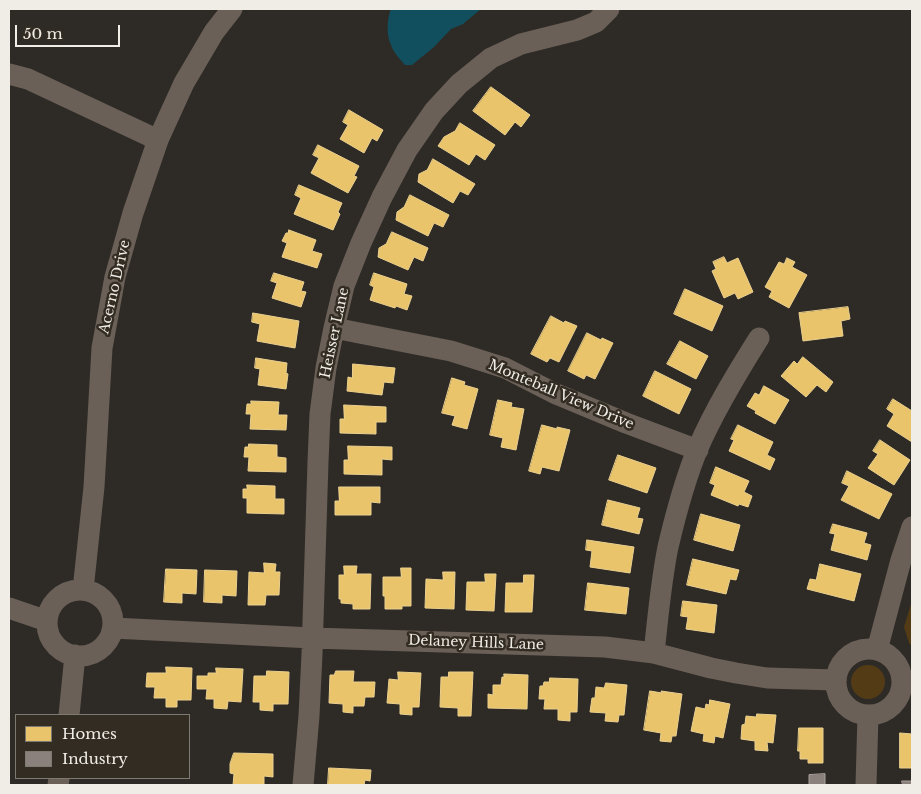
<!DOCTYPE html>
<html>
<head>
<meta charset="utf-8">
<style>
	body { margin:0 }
	#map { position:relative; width:921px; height:794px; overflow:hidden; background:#2e2b26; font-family:"Libre Baskerville",serif }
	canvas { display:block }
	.frame { position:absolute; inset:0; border:10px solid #f0ece6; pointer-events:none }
	.legend { position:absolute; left:15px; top:714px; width:175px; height:65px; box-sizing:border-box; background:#322c23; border:1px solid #7e7971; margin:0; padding:6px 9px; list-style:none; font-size:15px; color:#f0ece6 }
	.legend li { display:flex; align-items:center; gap:10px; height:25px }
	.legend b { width:25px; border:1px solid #7e7971 }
	.scale { position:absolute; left:15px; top:25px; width:105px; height:22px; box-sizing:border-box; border:2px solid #f0ece6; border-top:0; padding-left:6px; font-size:15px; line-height:18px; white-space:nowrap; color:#f0ece6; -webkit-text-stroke:4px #322c23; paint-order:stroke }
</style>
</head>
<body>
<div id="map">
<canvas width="921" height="794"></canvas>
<div class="frame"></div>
<ul class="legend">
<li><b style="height:14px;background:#e9c46a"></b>Homes</li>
<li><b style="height:14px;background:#8a817c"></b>Industry</li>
</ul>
<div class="scale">50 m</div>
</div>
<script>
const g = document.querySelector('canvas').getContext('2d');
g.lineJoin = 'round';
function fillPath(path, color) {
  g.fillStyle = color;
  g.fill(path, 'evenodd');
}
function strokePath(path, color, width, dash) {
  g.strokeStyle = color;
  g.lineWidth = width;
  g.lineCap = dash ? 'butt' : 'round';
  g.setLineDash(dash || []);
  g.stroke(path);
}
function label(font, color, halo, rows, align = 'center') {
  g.font = font + ' "Libre Baskerville",serif';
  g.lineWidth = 5;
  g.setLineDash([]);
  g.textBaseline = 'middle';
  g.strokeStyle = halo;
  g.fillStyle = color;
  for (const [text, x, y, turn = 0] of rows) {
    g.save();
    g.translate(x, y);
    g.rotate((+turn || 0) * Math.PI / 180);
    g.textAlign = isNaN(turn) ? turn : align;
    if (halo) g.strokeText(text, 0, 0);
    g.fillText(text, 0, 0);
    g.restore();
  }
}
fillPath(new Path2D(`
	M 912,601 L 912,646 L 909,643 L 904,627 Z
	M851 682a17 17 0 1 1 34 0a17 17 0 1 1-34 0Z`), '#533b16');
fillPath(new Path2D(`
	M 391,9 L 481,9 L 463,24 L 451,29 L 434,47 L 412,65 L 405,65 C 400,59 393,52 391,45 C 386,34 387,19 391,9 Z`), '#114f5e');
const homes = new Path2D(`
	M 491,87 L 530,115 L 521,127 L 515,122 L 505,135 L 473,111 Z
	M 349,110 L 383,130 L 377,141 L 372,138 L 364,153 L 340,139 L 348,125 L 343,122 Z
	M 460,123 L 495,145 L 485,160 L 476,154 L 469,165 L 438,146 L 444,137 L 455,131 Z
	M 318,145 L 359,166 L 354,176 L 357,177 L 348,193 L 311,173 L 319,158 L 313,155 Z
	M 433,159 L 475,184 L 468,195 L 460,191 L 453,203 L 418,182 L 419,174 L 427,170 Z
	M 299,185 L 342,203 L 338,212 L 340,214 L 333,230 L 294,214 L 301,198 L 295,195 Z
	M 410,195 L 449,215 L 443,227 L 434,223 L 428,236 L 396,220 L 397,212 L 404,207 Z
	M 289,230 L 316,240 L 312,251 L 322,254 L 317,268 L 282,257 L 287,243 L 282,241 L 286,233 L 288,233 Z
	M 392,232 L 428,248 L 423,261 L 414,257 L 408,270 L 378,257 L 379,248 L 386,244 Z
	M 724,257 L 727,263 L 738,258 L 753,292 L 738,299 L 735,293 L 724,298 L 712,271 L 716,269 L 713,262 Z
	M 787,258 L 795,262 L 792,267 L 807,275 L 789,308 L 769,297 L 772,291 L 765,287 L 779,262 L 784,264 Z
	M 274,273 L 304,282 L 301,291 L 306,292 L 301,307 L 272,298 L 277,283 L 271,281 Z
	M 374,273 L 407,284 L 404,294 L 412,296 L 407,310 L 396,306 L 395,308 L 370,300 L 374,287 L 370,285 Z
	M 685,289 L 723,306 L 712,331 L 674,314 Z
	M 848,307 L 850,319 L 841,321 L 843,336 L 803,341 L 799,313 Z
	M 253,313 L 299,321 L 295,348 L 257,341 L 260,324 L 252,322 Z
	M 551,316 L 564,323 L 565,321 L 577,326 L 559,362 L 550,358 L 547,362 L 531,354 Z
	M 587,333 L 601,340 L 602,338 L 613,343 L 595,379 L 586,375 L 584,379 L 568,371 Z
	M 680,341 L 708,356 L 696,379 L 667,364 Z
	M 803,357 L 833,382 L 826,392 L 817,385 L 806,397 L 781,376 L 794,361 L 797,364 Z
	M 256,358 L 287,363 L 286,373 L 288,374 L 286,389 L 258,385 L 260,369 L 255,368 Z
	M 353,364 L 395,368 L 393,383 L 384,382 L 382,395 L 347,391 L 348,377 L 352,378 Z
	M 655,371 L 691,389 L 679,414 L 643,396 Z
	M 452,378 L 465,382 L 464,385 L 478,389 L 467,429 L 452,425 L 455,416 L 442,413 Z
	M 764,386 L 789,400 L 775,424 L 755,413 L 756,411 L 747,406 L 755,393 L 759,395 Z
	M 893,399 L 912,411 L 912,442 L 887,426 L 894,414 L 887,409 Z
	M 498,400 L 512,403 L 511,407 L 524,409 L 516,450 L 501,447 L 503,438 L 490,435 Z
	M 251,401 L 279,402 L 278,415 L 287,415 L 286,430 L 250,429 L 251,414 L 246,414 L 247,404 L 251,404 Z
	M 344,405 L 386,407 L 386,422 L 376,422 L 376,434 L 340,433 L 340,419 L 344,419 Z
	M 542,425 L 557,429 L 557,427 L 570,430 L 559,471 L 542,467 L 540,474 L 529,471 Z
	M 738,425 L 773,442 L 767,455 L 775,459 L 770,470 L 729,451 L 734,440 L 731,439 Z
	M 880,440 L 910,460 L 894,485 L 868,468 L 878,454 L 873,451 Z
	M 249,444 L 277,445 L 277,457 L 286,458 L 286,472 L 248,471 L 249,457 L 244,457 L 245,447 L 248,447 Z
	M 348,446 L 392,447 L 392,460 L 382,459 L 382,475 L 344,474 L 344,460 L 348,460 Z
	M 618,455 L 656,468 L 647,493 L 609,480 Z
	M 716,467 L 749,481 L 744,492 L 752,496 L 748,507 L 739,504 L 738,506 L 711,495 L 715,485 L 710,483 Z
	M 847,471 L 892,494 L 879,519 L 841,500 L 849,486 L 842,483 Z
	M 247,485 L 275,486 L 275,499 L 284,499 L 284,514 L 247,513 L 247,498 L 243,498 L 243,489 L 247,489 Z
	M 339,487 L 380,487 L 380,503 L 371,502 L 371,515 L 335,515 L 335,501 L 339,501 Z
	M 608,500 L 640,508 L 637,518 L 643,519 L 639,534 L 602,525 Z
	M 701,514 L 740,525 L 733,551 L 694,540 Z
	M 833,524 L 867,533 L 864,543 L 871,545 L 867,560 L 831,550 L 835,534 L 830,533 Z
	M 587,540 L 634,547 L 630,573 L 590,567 L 592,551 L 586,550 Z
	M 693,559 L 739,570 L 736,580 L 730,579 L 726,594 L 687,585 Z
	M 264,563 L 276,564 L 275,572 L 280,572 L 279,595 L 266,595 L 265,605 L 248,605 L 249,572 L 264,573 Z
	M 820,564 L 861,574 L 854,601 L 807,589 L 810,579 L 816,580 Z
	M 344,566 L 357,566 L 356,574 L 371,574 L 370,609 L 353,609 L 353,604 L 341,603 L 341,599 L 339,599 L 339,575 L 344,575 Z
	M 401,568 L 411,568 L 411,606 L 402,606 L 402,609 L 385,609 L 385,596 L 383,596 L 383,577 L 401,577 Z
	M 166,569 L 197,570 L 196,594 L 182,593 L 182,603 L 164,602 Z
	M 205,570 L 237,571 L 236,596 L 222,595 L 222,603 L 204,602 Z
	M 443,572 L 455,572 L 454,609 L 425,608 L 426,579 L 443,580 Z
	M 485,574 L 496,574 L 494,611 L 466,610 L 467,582 L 485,582 Z
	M 524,575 L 534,575 L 532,612 L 505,612 L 506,583 L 523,583 Z
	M 588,583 L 629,588 L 626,614 L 585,610 Z
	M 683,601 L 717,605 L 714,633 L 686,629 L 688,617 L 681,616 Z
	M 166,667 L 192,668 L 191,700 L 177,700 L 177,707 L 166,707 L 166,698 L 154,698 L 155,687 L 146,687 L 147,673 L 166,673 Z
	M 216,668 L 243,669 L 241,702 L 228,701 L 227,709 L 214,708 L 214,699 L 206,699 L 207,689 L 197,689 L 197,676 L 208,676 L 208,673 L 216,673 Z
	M 267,671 L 289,672 L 288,704 L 273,704 L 273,711 L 260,710 L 260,702 L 253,702 L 254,676 L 266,676 Z
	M 336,671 L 354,671 L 353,682 L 375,682 L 374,697 L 365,697 L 364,706 L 353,706 L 353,713 L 343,712 L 343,704 L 329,703 L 330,675 L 334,675 Z
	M 398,672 L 421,673 L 419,707 L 412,707 L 412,715 L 400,714 L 400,704 L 387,703 L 389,679 L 398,680 Z
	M 449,672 L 473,672 L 471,716 L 458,716 L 458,708 L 440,707 L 441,677 L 448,677 Z
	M 504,674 L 528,675 L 527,709 L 488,708 L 488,694 L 493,695 L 493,685 L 501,685 L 502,677 L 504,677 Z
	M 550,678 L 578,679 L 577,712 L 570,712 L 570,721 L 558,720 L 558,709 L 544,709 L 545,699 L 539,699 L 540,686 L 543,686 L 544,682 L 549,682 Z
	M 606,683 L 627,685 L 624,715 L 619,715 L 618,722 L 605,721 L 606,713 L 590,712 L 592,698 L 595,698 L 596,687 L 604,688 Z
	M 650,691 L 662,693 L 661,691 L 682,694 L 676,736 L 672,736 L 671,742 L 660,741 L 661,733 L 644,730 Z
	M 710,700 L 730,704 L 723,738 L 715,736 L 714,743 L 703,741 L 704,734 L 691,731 L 696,707 L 705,709 L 706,704 L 709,705 Z
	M 757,714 L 776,715 L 773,743 L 767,742 L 768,751 L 755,750 L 755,741 L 741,739 L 742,725 L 745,724 L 746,716 L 756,717 Z
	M 799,728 L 823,728 L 823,763 L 808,763 L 808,759 L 800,759 L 800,751 L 798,751 Z
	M 900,733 L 912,734 L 912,768 L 900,768 Z
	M 234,753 L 273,754 L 273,777 L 264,776 L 264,785 L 233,785 L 234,774 L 230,773 L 230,764 Z
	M 329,768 L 371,770 L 370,781 L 365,780 L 364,785 L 328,785 Z`);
fillPath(homes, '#e9c46a');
strokePath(homes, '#ebd08f', 1);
const industry = new Path2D(`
	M 825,774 L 825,785 L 809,785 L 809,775 Z
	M 902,781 L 912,781 L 912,785 L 903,785 Z`);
fillPath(industry, '#8a817c');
strokePath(industry, '#a9a19c', 1);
strokePath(new Path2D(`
	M 9,74 L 28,79 L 158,140
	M 334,328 L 451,351 L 505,368 L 554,393 L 626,423 L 698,450
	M 83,590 L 94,487 L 102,348 L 115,277 L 133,213 L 158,140 L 184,83 L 214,32 L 232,9
	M47 623a33 33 0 1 1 66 0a33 33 0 1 1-66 0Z
	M 9,608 L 47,621
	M 113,628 L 312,638 L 605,647 L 654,653 L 711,668 L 736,673 L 767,678 L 836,680
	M836 682a33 33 0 1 1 66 0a33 33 0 1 1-66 0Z
	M 877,650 L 901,560 L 912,527
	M 654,653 C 658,617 661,581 668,547 C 676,513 685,479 698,448 C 715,409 737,373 759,338
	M 69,715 L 75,655
	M 58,785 L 59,778
	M 303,785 L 309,716 L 312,654 L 318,462 L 320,414 L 326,368 L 334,328 L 344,286 L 361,243 L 382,197 L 407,150 L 434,111 L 459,84 L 491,58 L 521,44 L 577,30 L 596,22 L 609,9
	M 866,785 L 868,715`), '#6a6058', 21);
label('14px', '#f0ece6', '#322c23', [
	["Acerno Drive",115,287,-77],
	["Heisser Lane",335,333,-78],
	["Monteball View Drive",561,395,23],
	["Delaney Hills Lane",476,643,2]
]);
</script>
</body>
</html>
